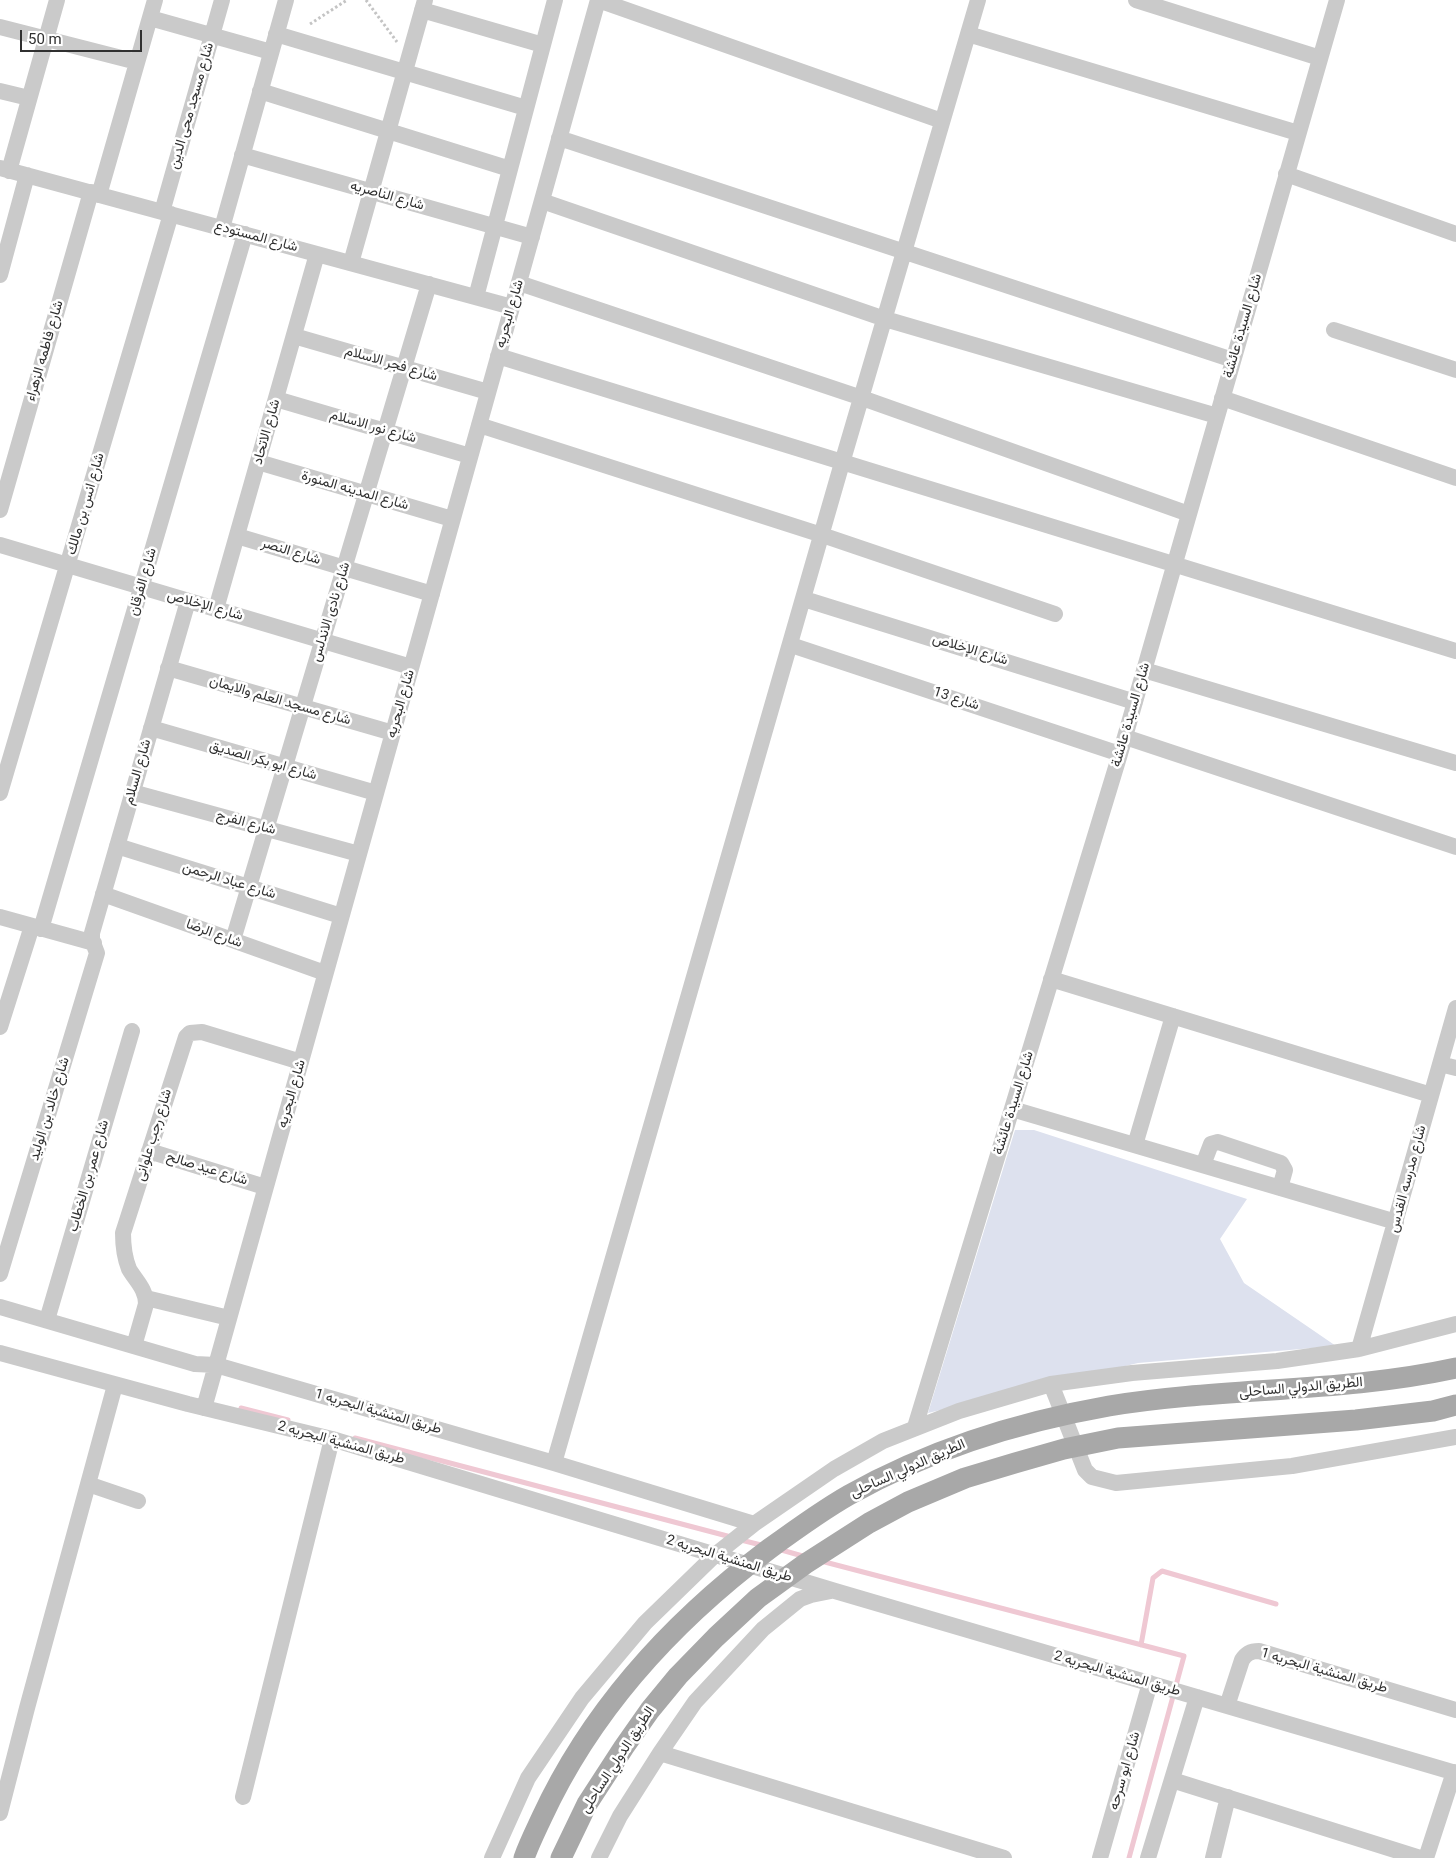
<!DOCTYPE html>
<html>
<head>
<meta charset="utf-8">
<style>
	body { margin:0 }
	#map { position:relative; width:1456px; height:1858px; overflow:hidden; background:#fff; font-family:Roboto,sans-serif }
	canvas { display:block }
	.scale { position:absolute; left:20px; top:30px; width:122px; height:22px; box-sizing:border-box; border:2px solid #303030; border-top:0; padding-left:6px; font-size:15px; line-height:18px; white-space:nowrap; color:#303030; -webkit-text-stroke:4px #fff; paint-order:stroke }
</style>
</head>
<body>
<div id="map">
<canvas width="1456" height="1858"></canvas>
<div class="scale">50 m</div>
</div>
<script>
const g = document.querySelector('canvas').getContext('2d');
g.lineJoin = 'round';
function fillPath(path, color) {
  g.fillStyle = color;
  g.fill(path, 'evenodd');
}
function strokePath(path, color, width, dash) {
  g.strokeStyle = color;
  g.lineWidth = width;
  g.lineCap = dash ? 'butt' : 'round';
  g.setLineDash(dash || []);
  g.stroke(path);
}
function label(font, color, halo, rows, align = 'center') {
  g.font = font + ' Roboto,Vazirmatn,sans-serif';
  g.lineWidth = 5;
  g.setLineDash([]);
  g.textBaseline = 'middle';
  g.strokeStyle = halo;
  g.fillStyle = color;
  for (const [text, x, y, turn = 0] of rows) {
    g.save();
    g.translate(x, y);
    g.rotate((+turn || 0) * Math.PI / 180);
    g.textAlign = isNaN(turn) ? turn : align;
    if (halo) g.strokeText(text, 0, 0);
    g.fillText(text, 0, 0);
    g.restore();
  }
}
fillPath(new Path2D(`
	M 1015,1130 L 1034,1130 L 1247,1199 L 1220,1239 L 1244,1283 L 1336,1346 L 1138,1363 L 928,1413 Z`), '#dde1ee');
strokePath(new Path2D(`
	M 241,1408 L 288,1420
	M 355,1438 L 731,1537
	M 741,1540 L 765,1546
	M 778,1549 L 806,1557
	M 821,1561 L 1184,1656 L 1129,1858
	M 1141,1645 L 1153,1578 L 1162,1571 L 1276,1604`), '#efc8d3', 5);
strokePath(new Path2D(`
	M 366,0 L 397,42
	M 310,24 L 347,0`), '#c4c4c4', 3, [2.5, 2.5]);
strokePath(new Path2D(`
	M 1136,0 L 1320,58
	M 422,10 L 543,45
	M 150,18 L 271,52
	M 0,27 L 137,62
	M 276,34 L 526,108
	M 968,34 L 1298,133
	M 0,91 L 29,98
	M 260,91 L 510,169
	M 559,138 L 1233,360
	M 242,155 L 532,237
	M 0,168 L 512,307
	M 9,171 L 57,0
	M 1286,174 L 1456,234
	M 99,195 L 155,0
	M 542,201 L 885,319 L 1217,416
	M 162,212 L 222,0
	M 222,228 L 286,0
	M 351,263 L 425,0
	M 0,275 L 27,175
	M 519,283 L 862,398 L 1189,514
	M 476,297 L 555,0
	M 1334,330 L 1456,370
	M 294,336 L 488,392
	M 498,356 L 1456,651
	M 1222,398 L 1456,478
	M 276,399 L 470,456
	M 479,425 L 822,535 L 1055,614
	M 258,462 L 452,519
	M 0,510 L 91,192
	M 237,536 L 432,594
	M 0,545 L 411,667
	M 804,599 L 1135,702
	M 216,609 L 317,254
	M 791,645 L 1120,754
	M 168,668 L 393,733
	M 1144,670 L 1456,763
	M 151,728 L 376,793
	M 1125,737 L 1456,847
	M 132,792 L 359,854
	M 0,793 L 171,214
	M 117,846 L 341,916
	M 103,894 L 325,973
	M 0,917 L 94,943
	M 41,929 L 245,234
	M 233,940 L 429,284
	M 1051,979 L 1431,1095
	M 0,1027 L 32,926
	M 1440,1064 L 1456,1068
	M 1012,1109 L 1396,1222
	M 1135,1145 L 1173,1016
	M 149,1151 L 265,1187
	M 1203,1165 L 1211,1144 L 1218,1142 L 1281,1163 L 1285,1170 L 1280,1188
	M 0,1274 L 97,953 L 92,940 L 92,933 L 188,601
	M 146,1298 L 229,1318
	M 0,1307 L 195,1364 L 216,1365 L 554,1463 L 754,1524
	M 47,1320 L 132,1031
	M 134,1346 L 146,1304 C 146,1289 136,1281 129,1269 C 125,1259 123,1244 123,1233 L 186,1037 L 190,1033 L 202,1032 L 301,1062
	M 1359,1349 L 1456,1008
	M 0,1353 L 188,1404 L 332,1439 L 835,1591 L 1456,1773
	M 1051,1384 L 1085,1470 L 1092,1477 L 1116,1483 L 1292,1466 L 1456,1437
	M 204,1408 L 598,0 L 942,121
	M 915,1427 L 1120,754 L 1337,0
	M 554,1463 L 842,463 L 978,0
	M 88,1484 L 138,1501
	M 1227,1706 L 1242,1660 C 1246,1654 1250,1651 1259,1651 L 1456,1710
	M 660,1753 L 1004,1858
	M 1172,1780 L 1420,1858
	M 243,1797 L 332,1439
	M 0,1813 L 27,1708 L 115,1385
	M 492,1858 L 528,1778 L 582,1698 L 645,1623 L 715,1555 L 754,1524 L 834,1469 L 883,1441 L 959,1411 L 1051,1384 L 1132,1373 L 1277,1361 L 1359,1349 L 1456,1324
	M 599,1858 L 620,1816 L 660,1753 L 695,1702 L 763,1629 L 800,1599 L 811,1595 L 831,1591
	M 1100,1858 L 1150,1683
	M 1148,1858 L 1197,1697
	M 1213,1858 L 1228,1797
	M 1426,1858 L 1454,1772`), '#cacaca', 16);
strokePath(new Path2D(`
	M 524,1858 C 529,1844 536,1830 542,1817 C 593,1707 673,1621 769,1549 C 795,1530 821,1511 849,1495 C 929,1450 1018,1422 1109,1406 C 1224,1387 1342,1393 1456,1368
	M 561,1858 L 587,1804 L 624,1747 L 650,1710 L 678,1676 L 716,1637 L 758,1598 L 805,1564 L 869,1523 L 908,1502 L 965,1478 L 1015,1463 L 1064,1449 L 1118,1438 L 1356,1420 L 1433,1411 L 1456,1405`), '#a8a8a8', 21);
label('14px', '#303030', '#fff', [
	["شارع مسجد محى الدين",192,106,-74],
	["شارع الناصريه",387,196,16],
	["شارع المستودع",256,237,15],
	["شارع البحريه",510,314,-74],
	["شارع السيدة عائشة",1243,326,-74],
	["شارع فاطمه الزهراء",45,351,-74],
	["شارع فجر الاسلام",391,364,16],
	["شارع نور الاسلام",373,427,16],
	["شارع الاتحاد",267,432,-74],
	["شارع المدينه المنورة",355,491,16],
	["شارع انس بن مالك",86,504,-74],
	["شارع النصر",291,552,17],
	["شارع الفرقان",143,582,-74],
	["شارع الإخلاص",205,606,16],
	["شارع نادى الاندلس",331,612,-73],
	["شارع الإخلاص",970,650,17],
	["شارع 13",956,699,18],
	["شارع مسجد العلم والايمان",280,701,16],
	["شارع البحريه",401,704,-74],
	["شارع السيدة عائشة",1131,715,-74],
	["شارع ابو بكر الصديق",263,761,16],
	["شارع السلام",138,772,-74],
	["شارع الفرج",246,823,15],
	["شارع عباد الرحمن",229,881,17],
	["شارع الرضا",214,934,20],
	["شارع البحريه",292,1094,-74],
	["شارع السيدة عائشة",1014,1103,-73],
	["شارع خالد بن الوليد",50,1109,-73],
	["شارع رجب علوانى",154,1135,-73],
	["شارع عيد صالح",207,1169,17],
	["شارع عمر بن الخطاب",89,1176,-74],
	["شارع مدرسه القدس",1408,1179,-75],
	["الطريق الدولي الساحلى",1301,1388,-5],
	["طريق المنشية البحريه 1",378,1412,16],
	["طريق المنشية البحريه 2",341,1443,15],
	["الطريق الدولي الساحلى",908,1469,-24],
	["طريق المنشية البحريه 2",729,1559,17],
	["طريق المنشية البحريه 1",1324,1671,16],
	["طريق المنشية البحريه 2",1117,1674,16],
	["الطريق الدولي الساحلى",618,1760,-57],
	["شارع ابو سرحه",1125,1771,-74]
]);
</script>
</body>
</html>
